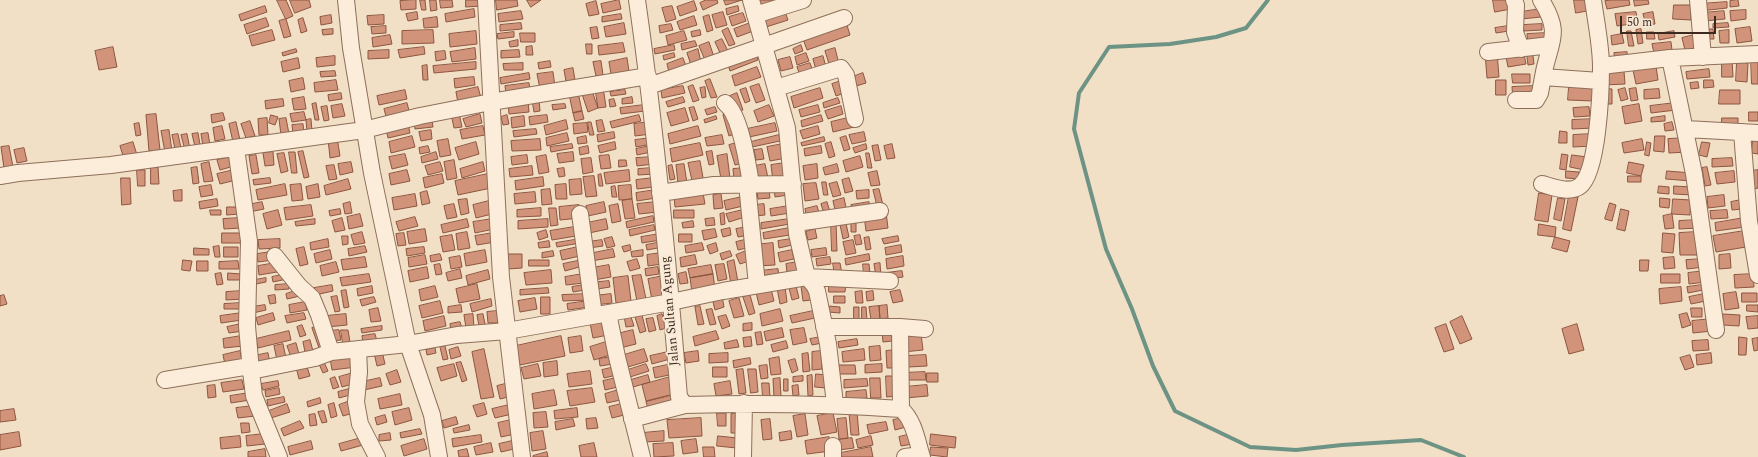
<!DOCTYPE html>
<html>
<head>
<meta charset="utf-8">
<style>
	body { margin:0 }
	#map { position:relative; width:1758px; height:457px; overflow:hidden; background:#f1dfc6; font-family:Spectral,serif }
	canvas { display:block }
	.scale { position:absolute; left:1620px; top:16px; width:96px; height:18px; box-sizing:border-box; border:2px solid #3d2a1f; border-top:0; padding-left:5px; font-size:12px; line-height:14px; white-space:nowrap; color:#3d2a1f; -webkit-text-stroke:3px #f8ead6; paint-order:stroke }
</style>
</head>
<body>
<div id="map">
<canvas width="1758" height="457"></canvas>
<div class="scale">50 m</div>
</div>
<script>
const g = document.querySelector('canvas').getContext('2d');
g.lineJoin = 'round';
function strokePath(path, color, width, dash) {
  g.strokeStyle = color;
  g.lineWidth = width;
  g.lineCap = dash ? 'butt' : 'round';
  g.setLineDash(dash || []);
  g.stroke(path);
}
function fillPath(path, color) {
  g.fillStyle = color;
  g.fill(path, 'evenodd');
}
function label(font, color, halo, rows, align = 'center') {
  g.font = font + ' Spectral,serif';
  g.lineWidth = 4;
  g.setLineDash([]);
  g.textBaseline = 'middle';
  g.strokeStyle = halo;
  g.fillStyle = color;
  for (const [text, x, y, turn = 0] of rows) {
    g.save();
    g.translate(x, y);
    g.rotate((+turn || 0) * Math.PI / 180);
    g.textAlign = isNaN(turn) ? turn : align;
    if (halo) g.strokeText(text, 0, 0);
    g.fillText(text, 0, 0);
    g.restore();
  }
}
strokePath(new Path2D(`
	M 1268,0 L 1246,28 L 1216,37 L 1170,44 L 1109,47 L 1079,93 L 1074,129 L 1106,249 L 1132,309 L 1153,366 L 1175,411 L 1250,447 L 1296,450 L 1342,445 L 1421,440 L 1464,457`), '#6d9385', 4);
const building = new Path2D(`
	M 277,0 L 286,0 L 293,16 L 286,19 Z
	M 290,0 L 309,0 L 311,7 L 295,13 Z
	M 416,0 L 416,9 L 401,10 L 400,1 Z
	M 420,0 L 425,0 L 426,10 L 422,10 Z
	M 430,0 L 436,0 L 437,10 L 431,11 Z
	M 440,0 L 452,0 L 453,7 L 441,8 Z
	M 466,0 L 481,0 L 481,6 L 466,7 Z
	M 496,0 L 517,0 L 518,6 L 497,10 Z
	M 527,0 L 541,0 L 531,7 Z
	M 619,0 L 621,9 L 603,13 L 601,4 Z
	M 706,0 L 717,0 L 718,3 L 703,10 L 700,3 Z
	M 724,0 L 742,0 L 726,5 Z
	M 757,0 L 785,0 L 761,11 Z
	M 1493,0 L 1510,0 L 1511,9 L 1495,12 Z
	M 1574,0 L 1586,0 L 1587,11 L 1576,13 Z
	M 1613,0 L 1629,0 L 1630,5 L 1607,9 L 1605,1 Z
	M 1634,0 L 1648,0 L 1649,4 L 1635,6 Z
	M 1738,0 L 1739,6 L 1730,7 L 1730,1 Z
	M 596,1 L 599,14 L 589,16 L 586,4 Z
	M 694,1 L 697,10 L 680,16 L 677,7 Z
	M 1727,2 L 1727,8 L 1700,11 L 1700,4 Z
	M 1674,5 L 1691,5 L 1691,20 L 1673,19 Z
	M 265,6 L 267,12 L 241,21 L 239,15 Z
	M 672,6 L 676,19 L 666,22 L 662,8 Z
	M 738,6 L 739,11 L 727,15 L 726,9 Z
	M 474,9 L 475,17 L 446,22 L 445,14 Z
	M 784,9 L 788,20 L 766,27 L 763,16 Z
	M 1541,9 L 1541,17 L 1521,19 L 1521,12 Z
	M 1746,10 L 1746,19 L 1731,21 L 1730,11 Z
	M 521,11 L 523,19 L 499,22 L 498,14 Z
	M 1724,11 L 1725,19 L 1704,21 L 1703,13 Z
	M 417,12 L 418,19 L 408,21 L 406,14 Z
	M 723,12 L 727,25 L 716,28 L 712,15 Z
	M 1636,12 L 1638,23 L 1617,26 L 1615,14 Z
	M 1653,12 L 1655,24 L 1646,25 L 1643,14 Z
	M 743,13 L 746,21 L 732,26 L 729,17 Z
	M 621,14 L 622,19 L 602,22 L 602,17 Z
	M 331,15 L 332,23 L 321,25 L 320,17 Z
	M 384,15 L 384,24 L 368,25 L 367,16 Z
	M 709,15 L 713,30 L 707,32 L 703,17 Z
	M 694,16 L 697,25 L 680,30 L 677,22 Z
	M 437,17 L 438,27 L 424,28 L 423,19 Z
	M 266,18 L 269,26 L 247,34 L 244,25 Z
	M 303,18 L 307,31 L 301,33 L 298,20 Z
	M 286,19 L 291,36 L 284,38 L 279,21 Z
	M 753,22 L 756,30 L 737,37 L 734,29 Z
	M 846,22 L 850,35 L 807,50 L 802,36 Z
	M 521,23 L 522,29 L 500,31 L 500,25 Z
	M 624,23 L 626,34 L 606,37 L 604,27 Z
	M 1728,23 L 1729,27 L 1713,28 L 1713,24 Z
	M 671,24 L 673,30 L 660,33 L 659,26 Z
	M 1542,24 L 1542,30 L 1524,31 L 1523,25 Z
	M 386,26 L 386,33 L 372,34 L 371,27 Z
	M 1508,26 L 1509,31 L 1496,33 L 1495,28 Z
	M 597,27 L 599,38 L 592,39 L 590,28 Z
	M 1750,27 L 1752,41 L 1737,43 L 1735,29 Z
	M 728,28 L 735,44 L 729,46 L 722,31 Z
	M 333,29 L 333,34 L 323,35 L 322,30 Z
	M 1641,29 L 1643,43 L 1638,44 L 1636,30 Z
	M 1706,29 L 1713,29 L 1714,39 L 1706,39 Z
	M 272,30 L 275,40 L 252,46 L 249,36 Z
	M 433,30 L 434,43 L 402,44 L 402,31 Z
	M 700,30 L 701,35 L 692,37 L 691,32 Z
	M 1729,30 L 1729,43 L 1720,43 L 1719,31 Z
	M 476,31 L 477,44 L 450,47 L 449,34 Z
	M 684,31 L 687,40 L 668,45 L 666,36 Z
	M 1627,31 L 1631,31 L 1634,46 L 1629,46 Z
	M 1674,31 L 1675,37 L 1659,40 L 1658,34 Z
	M 514,32 L 514,37 L 498,39 L 497,34 Z
	M 1647,32 L 1654,32 L 1655,39 L 1647,39 Z
	M 520,33 L 535,33 L 535,42 L 521,42 Z
	M 1547,33 L 1548,43 L 1528,45 L 1527,34 Z
	M 1622,34 L 1624,43 L 1612,45 L 1611,36 Z
	M 1698,34 L 1700,47 L 1685,50 L 1682,38 Z
	M 390,35 L 392,44 L 373,47 L 372,38 Z
	M 722,39 L 728,51 L 721,55 L 715,42 Z
	M 518,40 L 518,46 L 510,47 L 509,42 Z
	M 695,41 L 697,46 L 682,50 L 681,44 Z
	M 709,42 L 714,57 L 705,60 L 699,46 Z
	M 1671,42 L 1672,50 L 1654,53 L 1652,44 Z
	M 623,43 L 625,52 L 599,55 L 598,46 Z
	M 586,44 L 592,44 L 592,54 L 587,54 Z
	M 674,45 L 675,50 L 655,54 L 654,49 Z
	M 801,45 L 803,51 L 795,54 L 793,49 Z
	M 532,46 L 533,55 L 526,55 L 526,47 Z
	M 113,47 L 117,67 L 99,70 L 95,51 Z
	M 424,47 L 425,54 L 400,58 L 398,50 Z
	M 475,48 L 476,59 L 452,62 L 450,52 Z
	M 835,48 L 839,64 L 830,67 L 825,51 Z
	M 1532,48 L 1534,64 L 1528,65 L 1526,49 Z
	M 296,49 L 297,52 L 283,56 L 282,53 Z
	M 698,49 L 701,62 L 691,65 L 687,53 Z
	M 1523,49 L 1526,64 L 1508,67 L 1505,52 Z
	M 389,50 L 389,58 L 368,59 L 368,51 Z
	M 519,50 L 520,57 L 501,58 L 501,51 Z
	M 445,51 L 446,59 L 436,61 L 435,52 Z
	M 1497,52 L 1499,77 L 1487,78 L 1485,53 Z
	M 1627,52 L 1628,59 L 1615,61 L 1614,53 Z
	M 674,53 L 675,57 L 664,60 L 663,56 Z
	M 755,53 L 758,60 L 730,71 L 728,65 Z
	M 806,53 L 809,61 L 797,65 L 795,57 Z
	M 335,56 L 335,65 L 317,67 L 316,58 Z
	M 823,56 L 826,67 L 816,70 L 813,59 Z
	M 790,57 L 793,68 L 781,71 L 778,60 Z
	M 298,58 L 300,68 L 283,72 L 281,62 Z
	M 627,58 L 629,71 L 611,74 L 609,62 Z
	M 683,58 L 686,66 L 669,72 L 667,64 Z
	M 1722,59 L 1732,59 L 1733,77 L 1722,77 Z
	M 1751,60 L 1758,61 L 1758,84 L 1752,84 Z
	M 550,61 L 551,67 L 539,69 L 538,63 Z
	M 601,61 L 603,75 L 596,76 L 593,62 Z
	M 476,62 L 476,69 L 434,73 L 433,66 Z
	M 1737,62 L 1748,63 L 1747,82 L 1736,81 Z
	M 523,63 L 523,70 L 504,70 L 503,64 Z
	M 810,63 L 814,74 L 801,78 L 797,67 Z
	M 427,65 L 428,80 L 423,80 L 422,66 Z
	M 1656,66 L 1658,80 L 1636,84 L 1633,70 Z
	M 757,67 L 761,77 L 735,86 L 732,76 Z
	M 573,68 L 575,80 L 566,81 L 564,70 Z
	M 1709,69 L 1710,77 L 1687,79 L 1686,72 Z
	M 335,71 L 336,76 L 321,77 L 320,72 Z
	M 1624,71 L 1625,84 L 1604,85 L 1603,72 Z
	M 553,72 L 555,87 L 540,89 L 537,74 Z
	M 529,73 L 530,79 L 501,84 L 500,78 Z
	M 863,73 L 866,83 L 853,87 L 850,78 Z
	M 1512,74 L 1530,74 L 1530,83 L 1513,83 Z
	M 474,77 L 475,85 L 455,88 L 454,79 Z
	M 303,78 L 305,89 L 291,92 L 289,81 Z
	M 710,79 L 717,97 L 711,98 L 705,81 Z
	M 336,80 L 338,90 L 315,92 L 314,83 Z
	M 844,80 L 847,92 L 836,96 L 832,84 Z
	M 1496,80 L 1506,80 L 1506,95 L 1496,95 Z
	M 1704,80 L 1713,80 L 1714,87 L 1704,88 Z
	M 1698,82 L 1699,88 L 1691,89 L 1690,83 Z
	M 529,83 L 530,90 L 506,93 L 505,86 Z
	M 759,84 L 765,100 L 756,103 L 750,87 Z
	M 693,85 L 699,100 L 693,102 L 688,87 Z
	M 683,86 L 685,93 L 662,98 L 661,90 Z
	M 1534,86 L 1534,99 L 1513,100 L 1512,87 Z
	M 478,87 L 481,98 L 458,103 L 456,92 Z
	M 603,87 L 606,107 L 598,108 L 595,89 Z
	M 705,87 L 706,97 L 702,98 L 700,88 Z
	M 1569,87 L 1594,88 L 1593,101 L 1568,100 Z
	M 591,88 L 598,108 L 588,112 L 581,91 Z
	M 746,88 L 750,101 L 745,103 L 740,90 Z
	M 820,88 L 823,98 L 794,108 L 791,97 Z
	M 1601,88 L 1612,89 L 1612,104 L 1601,104 Z
	M 1625,88 L 1628,99 L 1621,101 L 1618,90 Z
	M 1636,88 L 1638,100 L 1631,101 L 1629,89 Z
	M 1659,89 L 1660,98 L 1644,99 L 1644,90 Z
	M 405,90 L 407,99 L 379,105 L 377,96 Z
	M 625,90 L 626,94 L 611,96 L 610,92 Z
	M 1720,90 L 1740,90 L 1740,104 L 1719,104 Z
	M 578,92 L 582,111 L 573,113 L 569,94 Z
	M 341,93 L 342,99 L 329,101 L 328,95 Z
	M 737,93 L 743,110 L 736,112 L 730,96 Z
	M 304,97 L 306,109 L 294,110 L 292,99 Z
	M 632,97 L 633,103 L 622,104 L 622,99 Z
	M 683,97 L 685,102 L 668,107 L 666,102 Z
	M 838,98 L 840,103 L 824,108 L 823,103 Z
	M 283,99 L 284,106 L 266,109 L 265,101 Z
	M 539,99 L 540,111 L 534,112 L 532,100 Z
	M 614,99 L 616,106 L 610,107 L 609,100 Z
	M 528,100 L 529,112 L 509,114 L 508,102 Z
	M 316,103 L 319,120 L 315,120 L 312,104 Z
	M 407,103 L 410,114 L 387,120 L 384,109 Z
	M 1675,103 L 1676,110 L 1651,113 L 1650,106 Z
	M 342,104 L 345,116 L 333,118 L 331,106 Z
	M 565,104 L 566,108 L 553,110 L 552,105 Z
	M 1639,104 L 1642,121 L 1625,124 L 1622,107 Z
	M 644,105 L 645,111 L 621,114 L 620,108 Z
	M 769,105 L 774,116 L 758,122 L 754,111 Z
	M 818,105 L 820,112 L 801,117 L 799,110 Z
	M 327,106 L 329,120 L 324,121 L 321,107 Z
	M 841,106 L 843,114 L 828,119 L 825,111 Z
	M 694,107 L 698,119 L 693,121 L 689,108 Z
	M 715,107 L 717,112 L 707,115 L 705,110 Z
	M 1589,107 L 1590,116 L 1574,117 L 1573,108 Z
	M 685,108 L 689,121 L 671,126 L 667,113 Z
	M 582,111 L 584,119 L 575,121 L 573,113 Z
	M 304,112 L 306,120 L 292,122 L 290,114 Z
	M 1749,112 L 1758,112 L 1758,121 L 1749,121 Z
	M 223,113 L 225,120 L 212,123 L 211,115 Z
	M 459,113 L 462,127 L 454,128 L 451,114 Z
	M 731,113 L 737,133 L 729,136 L 723,115 Z
	M 156,114 L 160,150 L 149,151 L 146,115 Z
	M 480,114 L 482,123 L 466,127 L 463,119 Z
	M 271,115 L 278,117 L 275,125 L 269,123 Z
	M 507,115 L 509,124 L 503,125 L 501,117 Z
	M 547,115 L 548,122 L 530,125 L 529,117 Z
	M 639,115 L 641,121 L 612,128 L 610,122 Z
	M 821,115 L 823,121 L 802,127 L 801,121 Z
	M 524,116 L 525,126 L 512,128 L 511,118 Z
	M 716,116 L 717,119 L 705,123 L 704,120 Z
	M 1665,116 L 1665,121 L 1651,122 L 1651,118 Z
	M 852,117 L 854,127 L 833,132 L 831,122 Z
	M 267,118 L 268,135 L 259,135 L 258,119 Z
	M 286,118 L 289,134 L 281,135 L 279,119 Z
	M 1722,118 L 1738,118 L 1738,125 L 1722,125 Z
	M 311,119 L 312,131 L 307,132 L 306,120 Z
	M 1594,119 L 1594,128 L 1572,129 L 1572,120 Z
	M 432,120 L 433,127 L 415,129 L 414,122 Z
	M 566,120 L 568,129 L 546,135 L 544,126 Z
	M 602,120 L 605,131 L 598,132 L 596,121 Z
	M 250,121 L 255,136 L 246,138 L 241,124 Z
	M 236,122 L 240,140 L 233,142 L 229,124 Z
	M 588,122 L 591,122 L 594,135 L 590,135 Z
	M 650,122 L 651,134 L 635,136 L 634,124 Z
	M 1672,122 L 1674,130 L 1665,131 L 1664,124 Z
	M 139,123 L 141,135 L 136,136 L 134,124 Z
	M 587,123 L 588,132 L 574,134 L 573,124 Z
	M 775,123 L 777,131 L 749,137 L 747,129 Z
	M 303,124 L 304,132 L 293,133 L 292,125 Z
	M 408,124 L 410,133 L 388,138 L 386,129 Z
	M 222,126 L 225,139 L 215,141 L 213,128 Z
	M 483,126 L 485,135 L 462,139 L 460,130 Z
	M 698,126 L 701,136 L 670,144 L 668,134 Z
	M 818,126 L 820,134 L 803,139 L 800,131 Z
	M 536,129 L 537,134 L 514,137 L 513,131 Z
	M 169,130 L 172,151 L 165,152 L 161,131 Z
	M 431,130 L 432,139 L 421,141 L 419,132 Z
	M 1560,131 L 1567,132 L 1567,143 L 1559,143 Z
	M 614,132 L 615,138 L 598,142 L 597,135 Z
	M 864,132 L 866,141 L 852,144 L 849,135 Z
	M 198,133 L 201,150 L 196,151 L 192,134 Z
	M 208,133 L 210,145 L 203,146 L 201,134 Z
	M 567,133 L 569,141 L 547,146 L 546,138 Z
	M 178,134 L 181,148 L 175,149 L 172,135 Z
	M 187,134 L 190,149 L 185,150 L 181,135 Z
	M 1592,134 L 1593,146 L 1573,147 L 1573,135 Z
	M 722,135 L 724,144 L 707,146 L 705,138 Z
	M 779,135 L 780,141 L 752,147 L 751,142 Z
	M 412,136 L 415,147 L 391,153 L 389,142 Z
	M 586,136 L 587,143 L 578,144 L 577,138 Z
	M 846,136 L 850,149 L 844,151 L 840,138 Z
	M 1655,136 L 1665,136 L 1664,152 L 1654,151 Z
	M 337,137 L 340,156 L 330,158 L 328,139 Z
	M 824,137 L 825,141 L 802,146 L 801,143 Z
	M 651,138 L 652,144 L 636,147 L 635,140 Z
	M 1687,138 L 1688,152 L 1669,153 L 1668,139 Z
	M 448,139 L 451,155 L 440,157 L 437,141 Z
	M 540,139 L 541,150 L 512,151 L 511,141 Z
	M 1642,139 L 1644,150 L 1624,153 L 1622,143 Z
	M 1753,139 L 1758,140 L 1758,154 L 1752,153 Z
	M 133,142 L 137,155 L 124,159 L 120,146 Z
	M 476,142 L 479,154 L 459,160 L 455,148 Z
	M 615,142 L 616,149 L 600,153 L 598,146 Z
	M 741,142 L 747,162 L 735,165 L 729,145 Z
	M 831,142 L 835,156 L 829,158 L 825,144 Z
	M 1647,142 L 1651,143 L 1649,156 L 1645,155 Z
	M 1702,142 L 1710,143 L 1707,157 L 1699,155 Z
	M 700,143 L 703,155 L 672,162 L 670,149 Z
	M 572,144 L 573,148 L 551,152 L 550,147 Z
	M 783,144 L 786,158 L 770,161 L 767,147 Z
	M 866,144 L 867,149 L 855,153 L 853,148 Z
	M 892,144 L 895,158 L 887,159 L 884,146 Z
	M 878,145 L 881,160 L 875,161 L 872,146 Z
	M 9,146 L 13,167 L 4,168 L 1,147 Z
	M 428,146 L 430,152 L 420,154 L 419,148 Z
	M 588,146 L 589,153 L 580,155 L 579,148 Z
	M 650,146 L 651,152 L 637,155 L 636,149 Z
	M 821,146 L 822,153 L 805,156 L 804,149 Z
	M 24,148 L 27,161 L 17,163 L 14,150 Z
	M 762,149 L 764,159 L 756,160 L 754,150 Z
	M 303,151 L 309,177 L 304,178 L 298,152 Z
	M 712,151 L 714,164 L 709,165 L 706,152 Z
	M 273,152 L 274,165 L 265,166 L 263,153 Z
	M 289,152 L 295,152 L 297,173 L 292,173 Z
	M 436,152 L 438,159 L 422,163 L 421,157 Z
	M 573,152 L 574,161 L 559,163 L 557,154 Z
	M 284,153 L 288,171 L 281,173 L 277,154 Z
	M 866,153 L 869,153 L 872,168 L 868,168 Z
	M 405,154 L 408,165 L 392,169 L 389,157 Z
	M 727,154 L 730,178 L 721,179 L 717,156 Z
	M 1562,154 L 1568,155 L 1566,170 L 1560,169 Z
	M 256,155 L 259,173 L 252,174 L 249,156 Z
	M 527,155 L 528,163 L 512,165 L 511,157 Z
	M 546,155 L 549,172 L 539,174 L 536,157 Z
	M 609,155 L 611,168 L 601,169 L 599,156 Z
	M 1572,155 L 1587,157 L 1584,170 L 1570,167 Z
	M 860,156 L 863,167 L 846,172 L 843,161 Z
	M 232,157 L 234,166 L 220,170 L 217,160 Z
	M 653,157 L 654,164 L 637,166 L 636,158 Z
	M 591,158 L 593,172 L 583,174 L 581,159 Z
	M 1732,158 L 1733,166 L 1712,167 L 1712,159 Z
	M 454,160 L 457,178 L 447,180 L 444,162 Z
	M 619,160 L 626,160 L 627,166 L 619,167 Z
	M 700,161 L 704,183 L 693,185 L 688,163 Z
	M 209,162 L 213,181 L 204,182 L 201,164 Z
	M 351,162 L 353,172 L 340,175 L 338,164 Z
	M 440,162 L 443,171 L 428,175 L 425,166 Z
	M 483,162 L 485,171 L 462,178 L 460,169 Z
	M 1629,162 L 1644,165 L 1641,176 L 1627,173 Z
	M 785,163 L 787,179 L 773,181 L 771,165 Z
	M 684,164 L 687,183 L 678,184 L 676,165 Z
	M 765,164 L 768,178 L 758,180 L 755,166 Z
	M 817,164 L 818,178 L 805,180 L 803,166 Z
	M 837,164 L 839,172 L 825,175 L 823,168 Z
	M 334,165 L 337,179 L 329,180 L 326,166 Z
	M 672,165 L 675,179 L 670,180 L 668,166 Z
	M 532,166 L 533,175 L 510,177 L 509,169 Z
	M 151,167 L 158,167 L 159,184 L 151,184 Z
	M 197,167 L 199,183 L 193,184 L 191,168 Z
	M 1707,167 L 1711,185 L 1705,186 L 1702,168 Z
	M 564,168 L 565,176 L 559,177 L 557,169 Z
	M 653,168 L 654,174 L 638,175 L 638,169 Z
	M 745,168 L 746,178 L 734,180 L 733,169 Z
	M 137,170 L 145,170 L 145,186 L 138,186 Z
	M 234,170 L 236,180 L 220,184 L 217,174 Z
	M 407,170 L 410,181 L 391,185 L 389,174 Z
	M 629,170 L 630,181 L 606,184 L 604,173 Z
	M 1758,170 L 1758,188 L 1754,189 L 1751,171 Z
	M 877,171 L 880,185 L 871,186 L 868,173 Z
	M 1566,171 L 1579,172 L 1579,179 L 1566,178 Z
	M 1667,171 L 1692,173 L 1691,181 L 1666,179 Z
	M 1734,171 L 1735,182 L 1717,184 L 1715,173 Z
	M 442,174 L 444,183 L 425,188 L 423,178 Z
	M 488,174 L 491,188 L 458,195 L 455,181 Z
	M 601,174 L 603,186 L 599,186 L 598,175 Z
	M 594,176 L 597,196 L 586,197 L 583,177 Z
	M 1628,176 L 1641,176 L 1641,182 L 1628,182 Z
	M 543,177 L 544,186 L 516,190 L 515,181 Z
	M 121,178 L 130,178 L 131,204 L 122,205 Z
	M 270,178 L 271,183 L 254,185 L 253,180 Z
	M 654,178 L 654,187 L 637,189 L 636,180 Z
	M 849,178 L 853,191 L 845,193 L 842,180 Z
	M 348,179 L 351,189 L 326,195 L 324,186 Z
	M 581,179 L 582,194 L 570,195 L 569,180 Z
	M 822,182 L 826,182 L 828,195 L 824,195 Z
	M 837,182 L 841,195 L 833,197 L 829,184 Z
	M 816,183 L 819,199 L 805,201 L 803,184 Z
	M 285,184 L 287,195 L 258,200 L 256,190 Z
	M 301,184 L 303,200 L 292,201 L 290,185 Z
	M 318,184 L 320,197 L 308,199 L 306,187 Z
	M 566,184 L 567,199 L 556,199 L 555,185 Z
	M 211,185 L 213,195 L 201,197 L 199,187 Z
	M 631,185 L 632,199 L 619,200 L 618,186 Z
	M 615,186 L 617,197 L 612,197 L 611,187 Z
	M 787,186 L 788,195 L 775,197 L 774,188 Z
	M 1659,186 L 1669,187 L 1669,194 L 1658,193 Z
	M 1674,186 L 1692,187 L 1692,195 L 1674,194 Z
	M 550,189 L 552,204 L 542,205 L 541,190 Z
	M 879,189 L 883,205 L 877,206 L 873,190 Z
	M 182,190 L 182,201 L 174,201 L 173,191 Z
	M 655,190 L 656,198 L 637,201 L 636,193 Z
	M 869,190 L 869,198 L 857,199 L 856,191 Z
	M 427,191 L 430,203 L 422,205 L 420,193 Z
	M 769,191 L 770,198 L 758,199 L 757,192 Z
	M 535,192 L 536,202 L 515,204 L 514,194 Z
	M 703,193 L 705,204 L 675,207 L 674,196 Z
	M 1539,193 L 1552,195 L 1548,222 L 1535,220 Z
	M 415,194 L 417,206 L 394,210 L 392,198 Z
	M 721,194 L 723,208 L 714,209 L 713,195 Z
	M 1724,195 L 1725,206 L 1708,208 L 1707,197 Z
	M 1569,196 L 1578,197 L 1571,231 L 1563,229 Z
	M 742,197 L 743,206 L 726,210 L 724,201 Z
	M 844,198 L 847,212 L 836,214 L 833,201 Z
	M 1558,198 L 1565,199 L 1561,221 L 1554,219 Z
	M 1660,198 L 1670,199 L 1669,208 L 1660,207 Z
	M 217,199 L 218,206 L 200,209 L 199,202 Z
	M 467,199 L 469,213 L 461,215 L 458,200 Z
	M 632,199 L 635,218 L 625,219 L 622,201 Z
	M 1673,199 L 1691,200 L 1690,215 L 1672,214 Z
	M 493,200 L 496,213 L 476,218 L 473,205 Z
	M 1741,200 L 1742,209 L 1732,210 L 1731,202 Z
	M 262,202 L 264,209 L 249,212 L 248,205 Z
	M 350,202 L 352,213 L 345,214 L 343,204 Z
	M 604,202 L 606,212 L 588,216 L 586,206 Z
	M 656,202 L 658,212 L 639,214 L 637,204 Z
	M 827,202 L 831,215 L 825,217 L 821,204 Z
	M 869,202 L 870,210 L 853,212 L 851,205 Z
	M 1610,203 L 1616,205 L 1612,221 L 1605,219 Z
	M 454,204 L 457,217 L 447,219 L 444,206 Z
	M 618,204 L 621,221 L 612,223 L 609,206 Z
	M 764,204 L 765,215 L 755,216 L 755,205 Z
	M 311,205 L 313,216 L 286,220 L 284,208 Z
	M 579,205 L 580,218 L 560,220 L 559,207 Z
	M 789,206 L 790,213 L 771,216 L 770,209 Z
	M 817,206 L 820,216 L 807,219 L 805,209 Z
	M 227,207 L 239,207 L 239,214 L 227,215 Z
	M 541,208 L 541,216 L 517,217 L 517,210 Z
	M 549,208 L 556,208 L 558,225 L 551,226 Z
	M 340,209 L 341,214 L 330,216 L 329,211 Z
	M 1621,209 L 1629,211 L 1625,231 L 1617,229 Z
	M 210,210 L 221,210 L 221,215 L 211,215 Z
	M 278,210 L 282,225 L 267,229 L 263,214 Z
	M 674,210 L 694,210 L 694,218 L 674,218 Z
	M 743,210 L 745,217 L 729,222 L 726,214 Z
	M 1727,210 L 1728,218 L 1711,219 L 1710,211 Z
	M 886,212 L 888,228 L 866,231 L 864,215 Z
	M 724,213 L 725,224 L 721,225 L 720,214 Z
	M 360,214 L 363,226 L 349,229 L 347,217 Z
	M 1672,214 L 1674,228 L 1665,229 L 1663,216 Z
	M 653,216 L 654,222 L 627,228 L 626,222 Z
	M 415,217 L 418,226 L 399,231 L 396,222 Z
	M 240,218 L 241,228 L 224,229 L 223,219 Z
	M 342,218 L 345,230 L 335,232 L 332,221 Z
	M 714,218 L 715,225 L 706,226 L 705,219 Z
	M 856,218 L 856,232 L 851,232 L 851,219 Z
	M 1744,218 L 1745,227 L 1716,231 L 1715,223 Z
	M 315,219 L 315,224 L 296,226 L 295,222 Z
	M 467,219 L 469,227 L 443,233 L 441,225 Z
	M 492,219 L 494,229 L 475,233 L 473,222 Z
	M 548,219 L 548,227 L 518,229 L 518,221 Z
	M 606,219 L 608,229 L 589,233 L 587,223 Z
	M 789,219 L 790,224 L 761,229 L 761,223 Z
	M 845,219 L 849,237 L 843,239 L 839,220 Z
	M 1698,220 L 1698,228 L 1679,229 L 1679,221 Z
	M 693,221 L 694,227 L 683,228 L 682,223 Z
	M 831,223 L 836,223 L 837,251 L 832,251 Z
	M 1539,224 L 1556,227 L 1555,237 L 1538,235 Z
	M 654,225 L 655,230 L 630,236 L 629,230 Z
	M 580,226 L 582,235 L 552,240 L 550,231 Z
	M 747,227 L 749,235 L 738,237 L 736,229 Z
	M 730,228 L 731,235 L 723,237 L 721,230 Z
	M 789,228 L 790,235 L 764,239 L 763,233 Z
	M 425,229 L 427,241 L 409,244 L 407,232 Z
	M 715,229 L 717,237 L 704,240 L 702,231 Z
	M 815,229 L 817,238 L 808,240 L 806,232 Z
	M 546,230 L 548,237 L 539,240 L 537,233 Z
	M 1744,231 L 1746,247 L 1716,252 L 1713,236 Z
	M 362,232 L 365,243 L 354,245 L 351,235 Z
	M 467,232 L 470,248 L 458,250 L 456,234 Z
	M 1697,232 L 1697,255 L 1680,255 L 1679,233 Z
	M 222,233 L 241,233 L 241,243 L 222,243 Z
	M 404,233 L 406,245 L 398,246 L 396,234 Z
	M 493,233 L 495,242 L 477,245 L 475,236 Z
	M 1663,233 L 1675,234 L 1673,253 L 1662,252 Z
	M 660,234 L 661,240 L 642,243 L 641,237 Z
	M 679,234 L 692,234 L 692,242 L 679,242 Z
	M 452,235 L 455,250 L 443,252 L 440,237 Z
	M 860,235 L 862,244 L 856,245 L 854,236 Z
	M 342,236 L 348,236 L 348,244 L 343,245 Z
	M 898,236 L 899,241 L 884,244 L 882,239 Z
	M 612,237 L 615,246 L 607,248 L 604,239 Z
	M 869,237 L 871,249 L 866,250 L 864,238 Z
	M 1555,237 L 1570,241 L 1567,252 L 1552,248 Z
	M 280,239 L 280,248 L 259,249 L 258,240 Z
	M 328,239 L 329,247 L 311,250 L 310,243 Z
	M 580,239 L 580,243 L 557,247 L 556,243 Z
	M 749,239 L 751,247 L 738,250 L 736,242 Z
	M 791,239 L 792,245 L 779,248 L 778,241 Z
	M 602,240 L 603,246 L 589,248 L 588,242 Z
	M 853,240 L 856,253 L 846,255 L 843,242 Z
	M 549,241 L 550,247 L 539,248 L 538,243 Z
	M 662,242 L 663,247 L 647,250 L 646,245 Z
	M 702,243 L 704,250 L 686,253 L 685,246 Z
	M 716,243 L 718,251 L 710,254 L 707,246 Z
	M 773,243 L 775,265 L 756,266 L 754,245 Z
	M 630,245 L 631,250 L 624,252 L 622,247 Z
	M 901,245 L 902,252 L 886,255 L 885,248 Z
	M 219,246 L 220,257 L 215,257 L 213,247 Z
	M 365,246 L 367,252 L 349,256 L 348,249 Z
	M 224,247 L 238,247 L 238,257 L 224,257 Z
	M 304,247 L 308,264 L 300,266 L 296,249 Z
	M 424,247 L 425,253 L 407,256 L 406,249 Z
	M 578,247 L 580,256 L 562,260 L 560,251 Z
	M 194,248 L 209,249 L 209,255 L 194,255 Z
	M 826,248 L 827,255 L 812,257 L 811,250 Z
	M 613,249 L 615,257 L 591,261 L 589,254 Z
	M 330,250 L 332,259 L 316,263 L 314,254 Z
	M 485,250 L 487,262 L 466,266 L 464,254 Z
	M 643,250 L 643,256 L 632,257 L 631,252 Z
	M 792,250 L 794,259 L 780,262 L 778,253 Z
	M 553,251 L 554,256 L 542,258 L 542,253 Z
	M 730,251 L 732,256 L 722,260 L 720,254 Z
	M 746,251 L 749,261 L 740,264 L 736,255 Z
	M 271,252 L 273,260 L 258,262 L 257,254 Z
	M 661,253 L 662,264 L 648,266 L 647,255 Z
	M 440,254 L 442,260 L 431,262 L 430,256 Z
	M 508,254 L 522,254 L 522,268 L 508,269 Z
	M 869,254 L 870,260 L 846,265 L 845,259 Z
	M 1730,254 L 1731,268 L 1719,269 L 1719,255 Z
	M 425,255 L 427,264 L 409,267 L 408,258 Z
	M 695,255 L 697,264 L 681,267 L 680,258 Z
	M 460,256 L 462,267 L 451,269 L 449,258 Z
	M 903,256 L 904,266 L 887,269 L 886,259 Z
	M 365,257 L 367,267 L 343,270 L 341,260 Z
	M 830,257 L 831,264 L 817,266 L 816,259 Z
	M 1674,257 L 1675,268 L 1664,269 L 1663,258 Z
	M 637,259 L 640,268 L 630,271 L 627,262 Z
	M 1704,259 L 1704,267 L 1687,269 L 1686,260 Z
	M 183,260 L 192,261 L 190,271 L 182,270 Z
	M 529,260 L 549,260 L 549,266 L 529,266 Z
	M 582,260 L 583,266 L 565,271 L 563,264 Z
	M 734,260 L 738,282 L 731,284 L 727,262 Z
	M 1640,260 L 1649,260 L 1648,271 L 1640,271 Z
	M 197,261 L 208,261 L 208,271 L 197,271 Z
	M 238,261 L 239,269 L 219,269 L 219,262 Z
	M 336,262 L 339,272 L 322,276 L 320,266 Z
	M 797,262 L 798,271 L 787,272 L 786,264 Z
	M 276,263 L 277,272 L 259,275 L 258,266 Z
	M 833,263 L 840,263 L 842,274 L 835,275 Z
	M 880,263 L 881,277 L 876,277 L 874,264 Z
	M 440,264 L 442,274 L 436,275 L 434,265 Z
	M 724,264 L 727,279 L 718,281 L 715,265 Z
	M 863,264 L 869,264 L 870,274 L 864,274 Z
	M 609,265 L 611,277 L 594,280 L 592,268 Z
	M 711,265 L 713,274 L 690,278 L 688,269 Z
	M 427,267 L 429,278 L 410,282 L 408,271 Z
	M 658,267 L 659,274 L 646,276 L 645,269 Z
	M 460,269 L 462,278 L 448,281 L 446,273 Z
	M 778,269 L 779,278 L 760,280 L 759,271 Z
	M 488,270 L 490,279 L 468,285 L 466,276 Z
	M 551,270 L 552,283 L 526,285 L 524,273 Z
	M 902,271 L 903,277 L 887,279 L 886,273 Z
	M 1705,271 L 1706,282 L 1689,284 L 1688,273 Z
	M 686,272 L 688,283 L 680,284 L 678,274 Z
	M 221,273 L 223,284 L 217,285 L 215,274 Z
	M 228,273 L 241,274 L 241,280 L 228,280 Z
	M 286,274 L 287,279 L 273,282 L 272,277 Z
	M 369,274 L 371,282 L 342,286 L 340,278 Z
	M 583,274 L 584,283 L 566,285 L 565,277 Z
	M 713,274 L 715,289 L 692,292 L 690,278 Z
	M 1661,274 L 1680,274 L 1680,283 L 1661,283 Z
	M 1753,274 L 1754,287 L 1735,288 L 1734,275 Z
	M 641,275 L 646,299 L 637,301 L 632,276 Z
	M 628,276 L 631,301 L 616,303 L 613,278 Z
	M 663,276 L 667,297 L 652,300 L 648,279 Z
	M 266,278 L 266,282 L 256,284 L 255,280 Z
	M 609,281 L 610,287 L 591,290 L 590,283 Z
	M 829,282 L 846,282 L 845,292 L 829,292 Z
	M 289,284 L 289,289 L 275,290 L 275,285 Z
	M 477,284 L 480,299 L 459,303 L 456,289 Z
	M 332,285 L 333,291 L 315,295 L 314,288 Z
	M 584,285 L 585,290 L 573,292 L 572,287 Z
	M 809,285 L 811,300 L 803,301 L 801,286 Z
	M 1702,285 L 1703,290 L 1688,293 L 1687,287 Z
	M 372,286 L 373,293 L 358,296 L 357,289 Z
	M 435,286 L 438,297 L 421,301 L 419,290 Z
	M 796,286 L 799,298 L 792,300 L 789,288 Z
	M 785,287 L 787,302 L 780,304 L 777,288 Z
	M 1681,287 L 1682,301 L 1660,304 L 1659,289 Z
	M 548,288 L 549,293 L 520,295 L 520,290 Z
	M 771,289 L 774,301 L 759,305 L 756,292 Z
	M 298,290 L 300,296 L 287,299 L 286,294 Z
	M 346,290 L 349,307 L 344,308 L 341,291 Z
	M 900,290 L 903,301 L 893,303 L 890,292 Z
	M 242,291 L 243,299 L 226,300 L 226,292 Z
	M 862,291 L 863,303 L 856,303 L 855,292 Z
	M 873,291 L 874,300 L 867,301 L 866,292 Z
	M 1736,292 L 1739,308 L 1725,310 L 1723,294 Z
	M 1742,293 L 1757,293 L 1757,302 L 1742,302 Z
	M 589,294 L 589,300 L 563,301 L 562,295 Z
	M 611,294 L 612,303 L 595,305 L 594,296 Z
	M 1704,294 L 1706,301 L 1691,304 L 1689,297 Z
	M 4,295 L 7,304 L 0,306 L 0,296 Z
	M 275,295 L 276,303 L 270,304 L 268,296 Z
	M 750,295 L 755,313 L 749,315 L 743,297 Z
	M 337,296 L 340,311 L 335,312 L 331,297 Z
	M 722,296 L 724,307 L 715,310 L 712,298 Z
	M 834,296 L 845,296 L 845,303 L 834,303 Z
	M 374,297 L 376,302 L 362,306 L 360,300 Z
	M 541,297 L 550,297 L 550,314 L 541,314 Z
	M 535,298 L 537,309 L 520,312 L 518,301 Z
	M 739,298 L 744,316 L 734,318 L 729,301 Z
	M 491,299 L 492,306 L 472,312 L 470,304 Z
	M 440,301 L 443,313 L 422,318 L 419,306 Z
	M 588,301 L 589,307 L 568,310 L 567,304 Z
	M 305,302 L 307,310 L 290,313 L 289,305 Z
	M 241,303 L 241,309 L 224,309 L 224,304 Z
	M 265,305 L 266,310 L 253,313 L 252,307 Z
	M 461,305 L 462,312 L 448,313 L 448,307 Z
	M 887,305 L 888,318 L 880,319 L 879,306 Z
	M 1747,305 L 1758,305 L 1758,312 L 1747,311 Z
	M 700,306 L 704,324 L 698,325 L 695,307 Z
	M 828,306 L 840,307 L 840,313 L 828,312 Z
	M 879,306 L 880,319 L 871,320 L 869,307 Z
	M 854,307 L 859,307 L 859,320 L 854,320 Z
	M 862,307 L 866,307 L 867,320 L 862,320 Z
	M 378,308 L 381,321 L 371,322 L 369,310 Z
	M 1691,308 L 1702,308 L 1702,317 L 1692,317 Z
	M 712,309 L 716,324 L 710,325 L 706,310 Z
	M 780,309 L 783,321 L 762,326 L 760,314 Z
	M 497,311 L 498,323 L 488,323 L 487,312 Z
	M 813,311 L 815,318 L 792,323 L 790,316 Z
	M 242,313 L 242,320 L 221,323 L 220,316 Z
	M 273,313 L 275,320 L 258,325 L 256,318 Z
	M 304,313 L 306,319 L 287,323 L 285,316 Z
	M 1687,313 L 1691,325 L 1682,328 L 1679,315 Z
	M 346,314 L 347,325 L 327,327 L 326,316 Z
	M 473,314 L 474,327 L 466,328 L 464,315 Z
	M 483,314 L 485,324 L 479,326 L 477,315 Z
	M 630,314 L 634,326 L 626,327 L 624,316 Z
	M 662,314 L 666,328 L 660,330 L 657,316 Z
	M 1723,314 L 1740,315 L 1739,326 L 1723,325 Z
	M 642,315 L 646,331 L 640,333 L 635,317 Z
	M 726,315 L 730,326 L 722,329 L 718,317 Z
	M 444,316 L 446,326 L 425,331 L 423,321 Z
	M 1462,316 L 1472,339 L 1460,344 L 1450,322 Z
	M 1758,316 L 1758,328 L 1748,329 L 1746,317 Z
	M 653,318 L 656,330 L 649,332 L 646,319 Z
	M 1711,319 L 1712,331 L 1693,333 L 1692,321 Z
	M 606,320 L 608,335 L 593,338 L 590,323 Z
	M 460,322 L 462,328 L 451,330 L 450,324 Z
	M 752,323 L 752,330 L 743,331 L 743,324 Z
	M 241,324 L 243,331 L 229,333 L 227,327 Z
	M 1446,324 L 1454,349 L 1444,352 L 1435,328 Z
	M 1577,324 L 1584,350 L 1569,354 L 1562,329 Z
	M 302,325 L 306,335 L 300,337 L 297,327 Z
	M 319,326 L 325,347 L 319,348 L 312,328 Z
	M 382,326 L 382,330 L 362,333 L 361,329 Z
	M 782,328 L 784,337 L 766,341 L 764,332 Z
	M 804,328 L 807,342 L 793,345 L 790,330 Z
	M 339,330 L 341,340 L 330,341 L 328,331 Z
	M 341,330 L 348,330 L 350,342 L 343,343 Z
	M 633,330 L 636,344 L 616,349 L 613,335 Z
	M 289,331 L 291,340 L 258,348 L 256,339 Z
	M 716,331 L 719,339 L 695,346 L 693,337 Z
	M 891,331 L 892,341 L 883,342 L 882,332 Z
	M 761,332 L 763,344 L 757,345 L 755,333 Z
	M 375,334 L 377,341 L 363,343 L 362,336 Z
	M 921,334 L 923,350 L 903,352 L 902,336 Z
	M 241,336 L 243,346 L 224,348 L 223,339 Z
	M 561,336 L 565,356 L 520,365 L 516,346 Z
	M 581,336 L 583,351 L 570,353 L 568,338 Z
	M 751,337 L 752,346 L 744,347 L 743,338 Z
	M 821,337 L 822,343 L 812,345 L 810,339 Z
	M 1739,337 L 1747,338 L 1746,355 L 1739,355 Z
	M 1758,338 L 1758,350 L 1754,351 L 1752,339 Z
	M 857,339 L 858,345 L 839,348 L 838,342 Z
	M 310,340 L 313,351 L 305,352 L 303,342 Z
	M 737,340 L 739,347 L 725,349 L 724,343 Z
	M 1708,340 L 1709,350 L 1693,351 L 1692,341 Z
	M 786,341 L 788,348 L 773,352 L 771,345 Z
	M 606,342 L 610,355 L 594,360 L 590,347 Z
	M 296,343 L 299,354 L 291,357 L 287,346 Z
	M 283,344 L 286,358 L 277,360 L 274,346 Z
	M 445,346 L 448,359 L 443,360 L 440,347 Z
	M 880,346 L 881,360 L 870,361 L 869,347 Z
	M 458,347 L 461,356 L 451,359 L 449,350 Z
	M 435,348 L 436,353 L 427,355 L 426,350 Z
	M 484,349 L 494,397 L 481,399 L 472,352 Z
	M 644,349 L 648,361 L 628,367 L 624,355 Z
	M 864,349 L 865,360 L 843,362 L 842,352 Z
	M 896,350 L 896,368 L 887,368 L 886,351 Z
	M 240,351 L 243,365 L 226,369 L 223,355 Z
	M 382,351 L 385,364 L 377,366 L 374,353 Z
	M 698,351 L 699,361 L 686,363 L 684,353 Z
	M 821,351 L 822,369 L 812,370 L 812,352 Z
	M 668,352 L 670,359 L 652,364 L 650,356 Z
	M 268,353 L 270,363 L 256,366 L 254,356 Z
	M 728,353 L 728,362 L 709,363 L 709,354 Z
	M 808,353 L 810,371 L 803,372 L 802,354 Z
	M 1711,353 L 1712,363 L 1697,365 L 1696,355 Z
	M 354,355 L 356,367 L 332,370 L 330,358 Z
	M 926,355 L 927,366 L 908,367 L 907,356 Z
	M 1690,355 L 1694,367 L 1685,370 L 1680,358 Z
	M 612,357 L 613,364 L 600,366 L 599,359 Z
	M 779,357 L 781,374 L 771,375 L 769,359 Z
	M 750,358 L 751,364 L 734,368 L 733,361 Z
	M 795,359 L 798,370 L 792,373 L 788,361 Z
	M 323,360 L 328,371 L 323,373 L 318,362 Z
	M 557,361 L 558,375 L 544,377 L 543,363 Z
	M 461,362 L 467,380 L 462,382 L 456,363 Z
	M 306,364 L 310,376 L 299,379 L 296,367 Z
	M 454,364 L 457,376 L 441,381 L 437,368 Z
	M 538,364 L 541,376 L 524,379 L 521,368 Z
	M 646,364 L 649,371 L 630,377 L 628,370 Z
	M 672,364 L 674,374 L 655,378 L 653,368 Z
	M 882,364 L 882,372 L 865,373 L 865,365 Z
	M 767,365 L 768,378 L 761,379 L 759,366 Z
	M 838,365 L 855,365 L 856,374 L 838,374 Z
	M 615,367 L 617,375 L 604,378 L 602,370 Z
	M 713,367 L 727,367 L 727,377 L 713,377 Z
	M 743,369 L 746,393 L 739,394 L 736,370 Z
	M 748,369 L 756,369 L 758,392 L 751,393 Z
	M 397,370 L 401,382 L 390,385 L 386,374 Z
	M 590,371 L 592,384 L 569,387 L 567,374 Z
	M 925,372 L 926,380 L 903,380 L 903,373 Z
	M 353,373 L 356,383 L 342,387 L 339,377 Z
	M 927,373 L 938,373 L 938,382 L 927,382 Z
	M 816,374 L 827,375 L 826,388 L 815,387 Z
	M 648,375 L 650,382 L 633,387 L 631,380 Z
	M 812,375 L 813,395 L 808,396 L 807,376 Z
	M 803,376 L 803,381 L 793,382 L 793,377 Z
	M 886,376 L 895,376 L 897,396 L 887,397 Z
	M 335,377 L 339,387 L 333,389 L 330,379 Z
	M 620,377 L 622,386 L 605,390 L 603,381 Z
	M 670,377 L 674,394 L 646,401 L 642,385 Z
	M 380,378 L 382,386 L 364,390 L 362,382 Z
	M 780,378 L 781,396 L 774,397 L 773,379 Z
	M 870,378 L 880,378 L 881,398 L 871,398 Z
	M 784,379 L 788,379 L 788,391 L 784,391 Z
	M 867,379 L 868,386 L 844,388 L 844,380 Z
	M 242,380 L 244,389 L 223,392 L 221,383 Z
	M 278,381 L 279,386 L 263,390 L 261,384 Z
	M 730,381 L 732,394 L 716,396 L 714,384 Z
	M 509,383 L 512,396 L 500,399 L 497,386 Z
	M 762,383 L 769,383 L 770,397 L 763,397 Z
	M 215,385 L 216,397 L 208,398 L 207,386 Z
	M 798,385 L 799,395 L 793,396 L 792,386 Z
	M 927,385 L 928,396 L 905,398 L 904,387 Z
	M 279,388 L 280,394 L 266,397 L 265,391 Z
	M 592,388 L 595,402 L 570,406 L 567,391 Z
	M 349,389 L 350,395 L 339,398 L 338,392 Z
	M 622,389 L 625,399 L 607,403 L 605,394 Z
	M 554,390 L 557,405 L 534,409 L 532,394 Z
	M 866,390 L 867,398 L 846,400 L 846,392 Z
	M 249,393 L 250,400 L 231,403 L 230,396 Z
	M 400,394 L 402,405 L 380,409 L 378,399 Z
	M 674,395 L 677,403 L 649,411 L 646,402 Z
	M 284,397 L 285,402 L 268,406 L 267,400 Z
	M 320,398 L 321,403 L 308,407 L 307,402 Z
	M 350,401 L 353,413 L 343,416 L 339,405 Z
	M 334,403 L 337,416 L 331,418 L 328,405 Z
	M 484,403 L 487,414 L 477,417 L 473,406 Z
	M 625,403 L 628,414 L 612,418 L 609,407 Z
	M 287,404 L 290,412 L 271,418 L 269,411 Z
	M 509,405 L 512,414 L 495,418 L 492,409 Z
	M 254,406 L 255,416 L 238,418 L 236,408 Z
	M 409,408 L 412,420 L 395,425 L 392,412 Z
	M 577,408 L 578,417 L 555,419 L 554,411 Z
	M 14,409 L 16,420 L 0,422 L 0,411 Z
	M 324,411 L 327,422 L 322,423 L 318,412 Z
	M 546,412 L 548,427 L 534,428 L 533,413 Z
	M 857,412 L 859,435 L 851,435 L 849,413 Z
	M 717,413 L 726,413 L 726,426 L 718,426 Z
	M 739,413 L 740,433 L 731,433 L 731,414 Z
	M 833,413 L 837,432 L 821,435 L 817,416 Z
	M 315,414 L 317,425 L 310,426 L 309,415 Z
	M 805,414 L 808,435 L 797,437 L 793,416 Z
	M 385,415 L 387,422 L 377,425 L 375,418 Z
	M 456,417 L 458,424 L 444,428 L 442,421 Z
	M 596,418 L 598,428 L 587,429 L 586,419 Z
	M 701,418 L 702,436 L 669,438 L 667,420 Z
	M 846,418 L 848,438 L 839,439 L 837,419 Z
	M 904,418 L 906,427 L 895,430 L 893,420 Z
	M 573,419 L 575,426 L 556,430 L 555,422 Z
	M 770,419 L 772,439 L 763,440 L 761,420 Z
	M 511,420 L 515,434 L 501,437 L 498,423 Z
	M 300,421 L 304,428 L 284,436 L 281,429 Z
	M 886,422 L 888,430 L 869,434 L 867,425 Z
	M 241,423 L 249,423 L 250,432 L 242,433 Z
	M 469,425 L 470,430 L 454,433 L 453,429 Z
	M 420,429 L 422,434 L 401,438 L 400,433 Z
	M 543,431 L 546,449 L 532,451 L 530,433 Z
	M 664,431 L 664,441 L 643,442 L 643,433 Z
	M 791,431 L 792,439 L 780,441 L 779,433 Z
	M 19,432 L 21,446 L 0,450 L 0,435 Z
	M 390,433 L 391,440 L 379,441 L 379,435 Z
	M 264,434 L 265,444 L 247,446 L 246,436 Z
	M 911,434 L 913,444 L 901,446 L 899,437 Z
	M 931,434 L 956,437 L 955,448 L 930,445 Z
	M 481,435 L 482,442 L 453,447 L 452,439 Z
	M 240,436 L 241,447 L 221,449 L 220,438 Z
	M 718,436 L 738,438 L 737,448 L 717,446 Z
	M 871,436 L 873,445 L 858,448 L 856,440 Z
	M 365,437 L 367,444 L 341,451 L 339,444 Z
	M 829,437 L 831,451 L 807,454 L 805,441 Z
	M 852,438 L 854,448 L 839,450 L 838,440 Z
	M 424,439 L 427,449 L 404,456 L 401,446 Z
	M 696,439 L 698,452 L 683,454 L 681,441 Z
	M 311,441 L 313,449 L 290,455 L 288,447 Z
	M 512,441 L 514,449 L 501,452 L 499,444 Z
	M 491,443 L 493,452 L 476,455 L 474,447 Z
	M 594,443 L 597,457 L 581,457 L 579,446 Z
	M 673,443 L 674,456 L 654,457 L 653,444 Z
	M 703,447 L 714,447 L 715,457 L 704,457 Z
	M 871,447 L 873,457 L 842,457 L 841,453 Z
	M 931,447 L 948,448 L 947,457 L 930,455 Z
	M 265,449 L 266,457 L 248,457 L 248,452 Z
	M 467,449 L 469,457 L 459,457 L 458,451 Z
	M 547,452 L 548,457 L 533,457 L 533,456 Z`);
fillPath(building, '#d1947a');
strokePath(building, '#8e553f', 1);
const minor = new Path2D(`
	M 346,0 L 351,48 L 372,173 L 408,344 L 432,415 L 439,457
	M 486,0 L 501,277 L 522,457
	M 637,0 C 656,132 668,264 679,397 L 685,405 C 757,403 829,404 901,409
	M 751,0 L 787,128 L 797,234 L 807,277 L 814,285 L 817,291 L 828,344 L 835,404
	M 1514,0 L 1516,5 L 1515,32 L 1521,49
	M 1541,0 C 1563,35 1549,41 1543,77 L 1600,81
	M 1698,0 L 1703,57
	M 755,15 L 803,0
	M 1488,52 L 1551,45
	M 1670,58 L 1694,174 L 1716,330
	M 1601,66 L 1670,58 L 1758,54
	M 649,86 L 844,18
	M 776,88 L 841,68 L 846,75 L 855,119
	M 1516,100 L 1536,100 L 1540,93 L 1543,77
	M 725,103 C 740,113 748,165 751,184
	M 1686,129 L 1758,133
	M 1742,132 L 1749,221 L 1758,275
	M 236,148 L 249,241 L 247,326 L 251,371 L 254,396 L 279,457
	M 0,176 L 18,173 L 111,165 L 364,130 L 420,116 L 491,102 L 648,76
	M 747,184 L 757,285
	M 1542,184 C 1553,187 1570,194 1580,186 C 1598,172 1601,91 1601,67 C 1601,45 1596,22 1593,0
	M 660,193 L 714,185 L 793,184
	M 580,214 L 594,315
	M 796,223 L 880,211
	M 275,256 L 299,286 L 312,298 L 319,315 L 331,352
	M 608,313 L 617,357 L 642,457
	M 824,327 L 900,327 L 925,329
	M 900,327 L 901,409
	M 358,349 L 359,372 L 356,402 L 360,424 L 377,457
	M 251,371 L 315,358 L 331,352 L 408,344 L 457,335 L 507,331 L 671,302 L 723,291 L 807,277 L 890,281
	M 165,380 L 250,366
	M 901,409 C 914,420 917,441 922,457
	M 632,419 L 685,405
	M 743,457 L 744,403
	M 833,457 L 833,446
	M 905,457 L 921,455`);
strokePath(minor, '#8e6f5a', 18);
strokePath(minor, '#fbedda', 16);
label('13px', '#3d2a1f', '#f8ead6', [
	["Jalan Sultan Agung",671,311,-95]
]);
</script>
</body>
</html>
